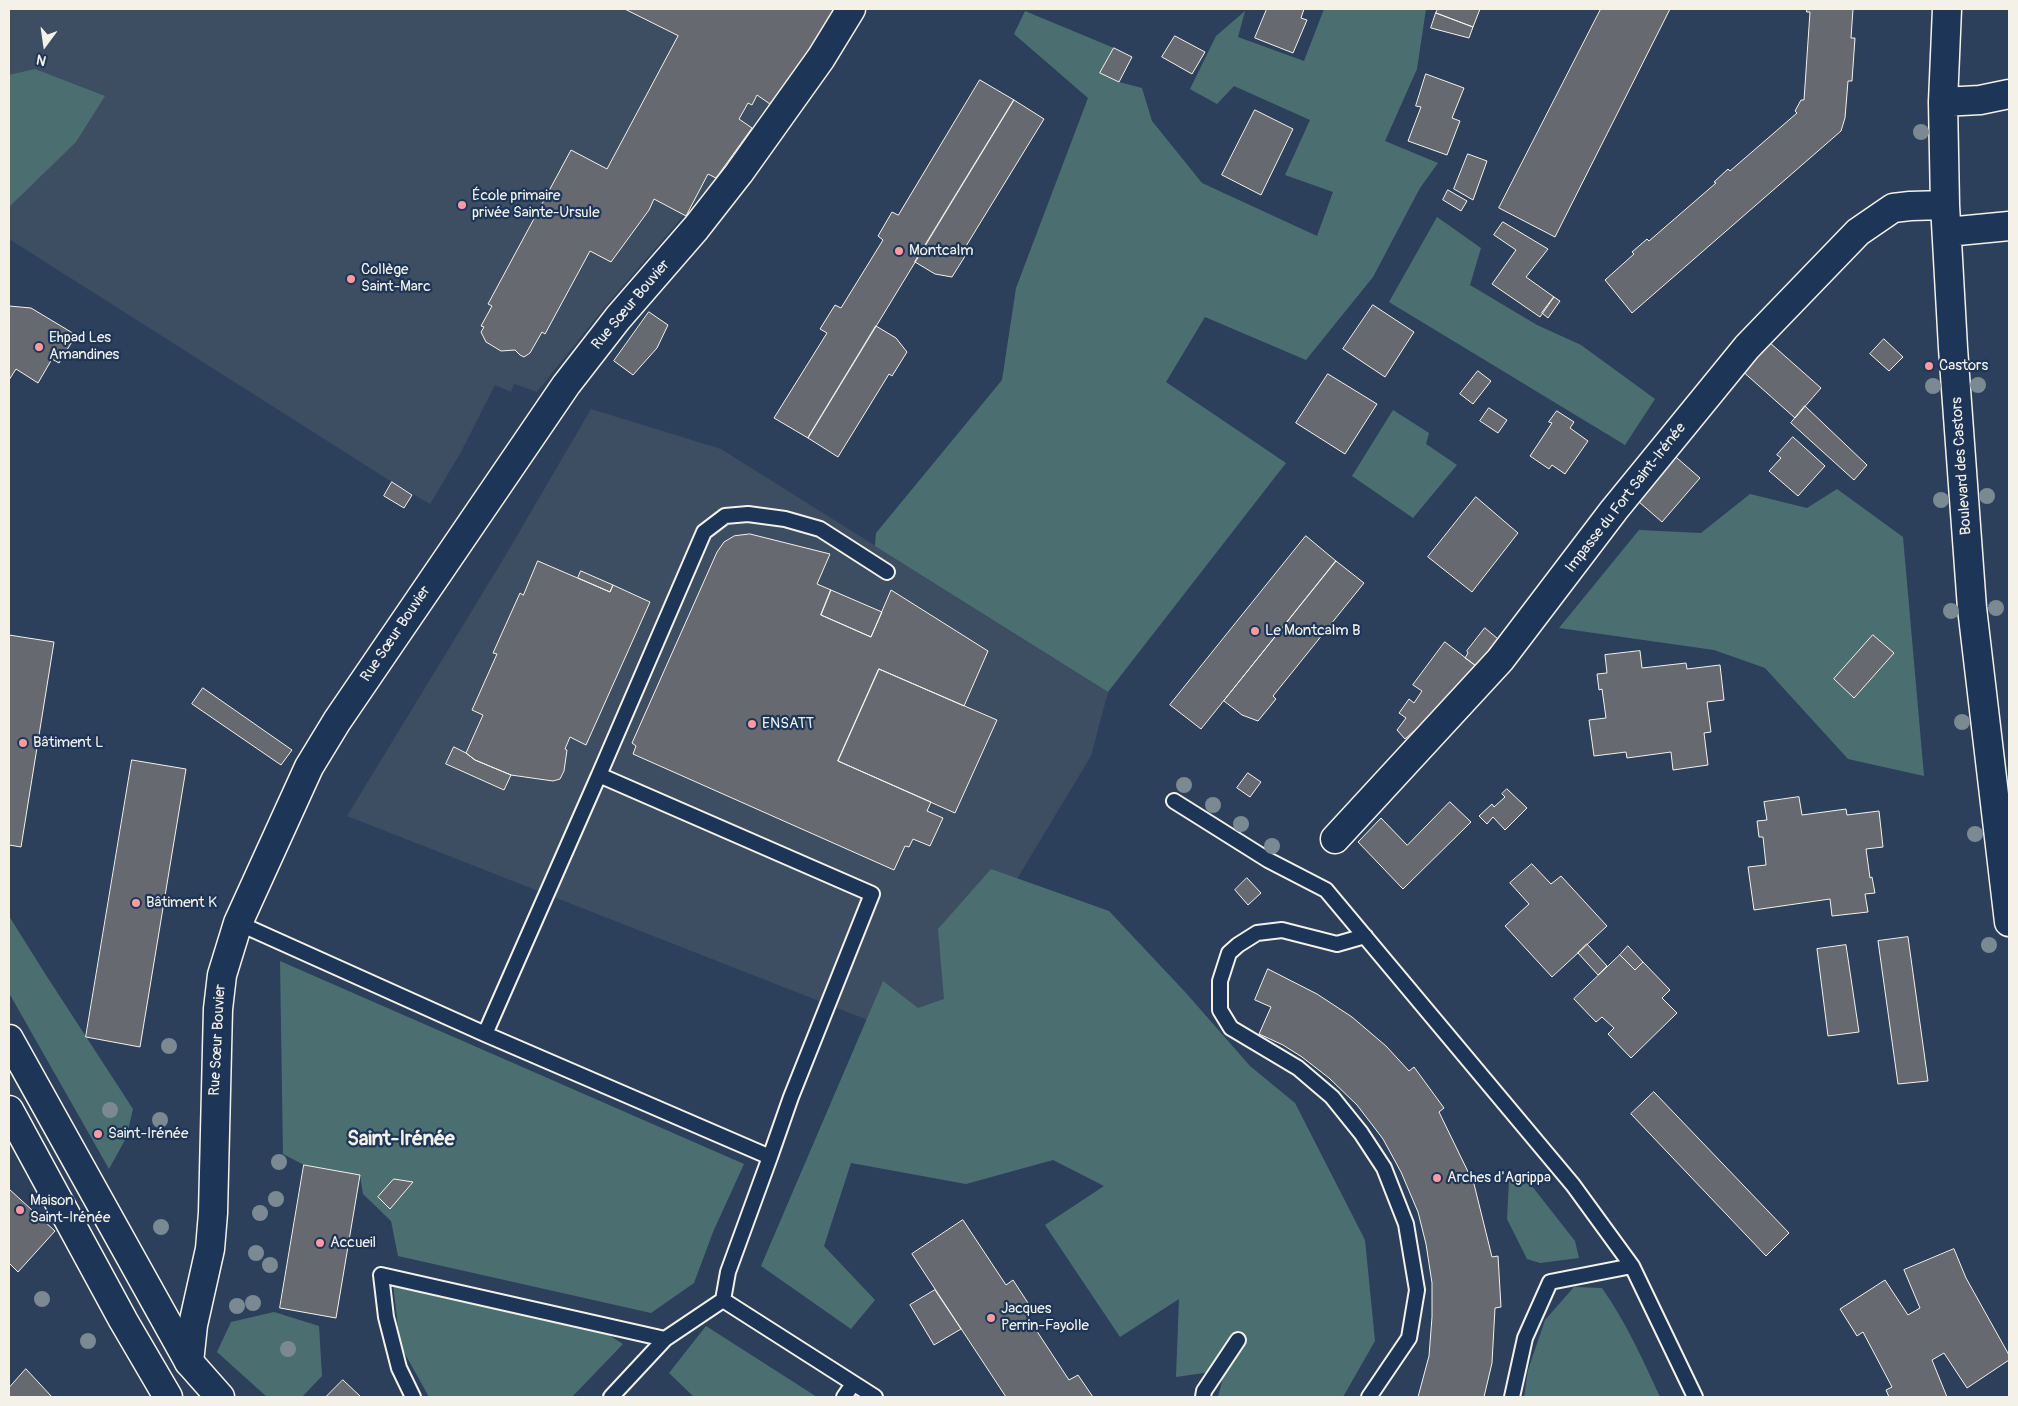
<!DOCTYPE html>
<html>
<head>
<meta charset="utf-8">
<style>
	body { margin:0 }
	#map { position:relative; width:2018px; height:1406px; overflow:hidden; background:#2c405c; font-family:Pangolin,sans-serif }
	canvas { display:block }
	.frame { position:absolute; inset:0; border:10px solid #f4f1e8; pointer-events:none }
	.north { position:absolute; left:20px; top:20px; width:50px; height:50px; -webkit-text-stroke:4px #1d3557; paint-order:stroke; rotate:194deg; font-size:14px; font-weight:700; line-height:20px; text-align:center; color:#f4f1e8 }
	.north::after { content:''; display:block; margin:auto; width:18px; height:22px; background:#f4f1e8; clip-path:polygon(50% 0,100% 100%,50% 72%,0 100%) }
</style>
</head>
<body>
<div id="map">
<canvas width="2018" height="1406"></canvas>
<div class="frame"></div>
<div class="north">N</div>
</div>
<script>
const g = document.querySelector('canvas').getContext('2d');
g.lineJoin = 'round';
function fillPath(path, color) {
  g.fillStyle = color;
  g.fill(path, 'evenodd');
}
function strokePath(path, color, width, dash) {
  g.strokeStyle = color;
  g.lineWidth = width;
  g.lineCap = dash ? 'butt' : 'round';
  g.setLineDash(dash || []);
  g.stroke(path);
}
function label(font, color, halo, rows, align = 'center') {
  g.font = font + ' Pangolin,sans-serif';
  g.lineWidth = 4.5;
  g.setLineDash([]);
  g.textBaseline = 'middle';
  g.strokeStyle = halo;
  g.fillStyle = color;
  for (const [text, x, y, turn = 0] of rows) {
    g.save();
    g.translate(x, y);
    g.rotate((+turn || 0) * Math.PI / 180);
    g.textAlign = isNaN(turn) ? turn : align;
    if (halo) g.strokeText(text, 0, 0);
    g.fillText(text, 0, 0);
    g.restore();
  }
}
fillPath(new Path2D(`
	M 9,9 L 834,9 L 809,51 L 716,178 L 609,302 L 537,392 L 514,384 L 511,392 L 495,385 L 461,452 L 430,504 L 392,482 L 9,239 Z
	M 591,409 L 721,449 L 1108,692 L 1091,756 L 944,1000 L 916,1039 L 347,816 L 504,558 Z`), '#3d4d62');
fillPath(new Path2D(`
	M 1324,9 L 1426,9 L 1417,69 L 1385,141 L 1438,163 L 1420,188 L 1373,277 L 1306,360 L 1205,317 L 1166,382 L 1286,463 L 1108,692 L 875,546 L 876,533 L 1002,380 L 1016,288 L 1088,98 L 1014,34 L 1025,11 L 1114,48 L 1101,73 L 1119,82 L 1142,88 L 1152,121 L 1202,183 L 1317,236 L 1333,192 L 1285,175 L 1310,120 L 1234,86 L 1217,104 L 1190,89 L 1216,36 L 1245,11 L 1238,37 L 1304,61 Z
	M 35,69 L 105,96 L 76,142 L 9,207 L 9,75 Z
	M 1437,217 L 1481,248 L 1470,285 L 1537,325 L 1581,345 L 1655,399 L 1625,445 L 1389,302 Z
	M 1393,410 L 1429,433 L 1426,444 L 1457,465 L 1413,518 L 1352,476 Z
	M 1837,489 L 1903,537 L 1924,776 L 1848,759 L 1765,668 L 1714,650 L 1559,628 L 1639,530 L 1701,533 L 1750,494 L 1807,508 Z
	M 991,869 L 1109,911 L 1186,993 L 1250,1066 L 1295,1103 L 1365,1240 L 1375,1341 L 1343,1397 L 1218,1397 L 1225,1370 L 1176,1377 L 1179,1299 L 1120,1337 L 1045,1225 L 1104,1186 L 1053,1160 L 966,1184 L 851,1163 L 824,1246 L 875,1300 L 851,1329 L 761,1266 L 883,981 L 918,1008 L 944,999 L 938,929 Z
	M 9,916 L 44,972 L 133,1109 L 126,1138 L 109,1169 L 9,993 Z
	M 280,961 L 744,1164 L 713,1232 L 694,1283 L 651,1313 L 398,1256 L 391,1221 L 363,1194 L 360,1175 L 304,1165 L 283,1154 Z
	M 1524,1176 L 1575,1241 L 1579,1258 L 1540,1263 L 1527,1259 L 1507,1219 L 1509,1181 Z
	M 393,1283 L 604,1332 L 623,1344 L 572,1397 L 429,1397 L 400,1345 Z
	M 1574,1287 L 1602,1288 C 1626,1322 1643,1360 1660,1397 L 1524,1397 L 1528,1370 L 1545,1320 Z
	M 274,1312 L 319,1326 L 322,1376 L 302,1397 L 267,1397 L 217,1352 L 231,1322 Z
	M 706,1326 L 817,1397 L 694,1397 L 669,1373 Z`), '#4b6f71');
const building = new Path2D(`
	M 625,9 L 834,9 L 809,51 L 770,104 L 757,95 L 752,105 L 748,103 L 739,119 L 752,128 L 716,178 L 708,174 L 686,216 L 654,199 L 649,210 L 611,262 L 590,251 L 545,334 L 542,332 L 530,353 L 524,357 L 520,355 L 515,350 L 501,351 L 486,342 L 481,332 L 484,327 L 481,326 L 492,306 L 488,304 L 571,150 L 607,169 L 678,36 Z
	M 1267,9 L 1304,9 L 1301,18 L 1307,20 L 1293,53 L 1255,38 Z
	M 1438,9 L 1480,9 L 1473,27 L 1436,13 Z
	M 1601,9 L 1670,9 L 1555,237 L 1499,208 Z
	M 1807,9 L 1853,9 L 1851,38 L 1855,38 L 1852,81 L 1848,81 L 1845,118 L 1841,131 L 1632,313 L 1605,280 L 1634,254 L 1632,252 L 1647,239 L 1649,241 L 1716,183 L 1714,182 L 1728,169 L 1730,171 L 1797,113 L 1795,111 L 1801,100 L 1804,100 L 1810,12 L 1807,12 Z
	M 1436,13 L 1473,27 L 1469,38 L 1431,28 Z
	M 1175,36 L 1205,52 L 1192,74 L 1162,57 Z
	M 1114,48 L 1132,57 L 1119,82 L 1100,73 Z
	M 1426,74 L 1464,88 L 1452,118 L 1460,121 L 1447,155 L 1408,141 L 1421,107 L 1416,106 Z
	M 980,80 L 1014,100 L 808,438 L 774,418 L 827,333 L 820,329 L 835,305 L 841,308 L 883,240 L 878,236 L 892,212 L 898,215 Z
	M 1014,100 L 1044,119 L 963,251 L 967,253 L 952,277 L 935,274 L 915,262 Z
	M 1255,110 L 1293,129 L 1261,195 L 1222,175 Z
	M 1468,154 L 1487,161 L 1473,200 L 1454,189 Z
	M 1448,190 L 1467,201 L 1461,211 L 1443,200 Z
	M 1503,222 L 1548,249 L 1526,277 L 1554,297 L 1540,317 L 1492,284 L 1516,250 L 1494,235 Z
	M 1554,297 L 1560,301 L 1548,318 L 1542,313 Z
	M 1373,305 L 1414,332 L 1385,377 L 1343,349 Z
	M 9,306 L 31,308 L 76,335 L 59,363 L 52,359 L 38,383 L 16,369 L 9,380 Z
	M 649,312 L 668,325 L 657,348 L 633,375 L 614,361 Z
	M 876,326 L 896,338 L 907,352 L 892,376 L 889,374 L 838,457 L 808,438 Z
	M 1884,339 L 1903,357 L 1889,371 L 1870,354 Z
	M 1769,342 L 1821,388 L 1795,418 L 1740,369 Z
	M 1478,371 L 1491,381 L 1473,404 L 1460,394 Z
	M 1328,374 L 1377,404 L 1345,454 L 1296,423 Z
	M 1805,406 L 1867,465 L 1854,480 L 1791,423 Z
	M 1489,408 L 1507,420 L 1498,433 L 1480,421 Z
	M 1557,411 L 1574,422 L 1570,428 L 1588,441 L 1565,474 L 1552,465 L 1549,469 L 1530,456 L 1552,423 L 1549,422 Z
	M 1793,437 L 1825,466 L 1798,496 L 1769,471 L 1781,458 L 1777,455 Z
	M 1669,451 L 1700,478 L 1662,522 L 1631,495 Z
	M 392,482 L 412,495 L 404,508 L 384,496 Z
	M 1476,497 L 1518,533 L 1472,592 L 1428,557 Z
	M 750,534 L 830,554 L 817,584 L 831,590 L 821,615 L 871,637 L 891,590 L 988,651 L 964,706 L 879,669 L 838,761 L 931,802 L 927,811 L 943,818 L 930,846 L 913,839 L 909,847 L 905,846 L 894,870 L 633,754 L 636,746 L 632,743 L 717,552 L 724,542 L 734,536 Z
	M 1306,536 L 1336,561 L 1201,729 L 1170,705 Z
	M 538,561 L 610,592 L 613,585 L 650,602 L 586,745 L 570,737 L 565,749 L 567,750 L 564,771 L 560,779 L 553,781 L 511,775 L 475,760 L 466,753 L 483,715 L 472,710 L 497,654 L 493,653 L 520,593 L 523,595 Z
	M 1336,561 L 1364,583 L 1273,696 L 1276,699 L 1258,721 L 1242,715 L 1224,701 Z
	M 581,571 L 613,585 L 610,592 L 578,578 Z
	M 831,590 L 882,612 L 871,637 L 821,615 Z
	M 1485,628 L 1498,639 L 1476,666 L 1465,658 L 1468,653 L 1467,651 Z
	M 9,635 L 54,642 L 21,847 L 9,845 Z
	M 1873,635 L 1894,653 L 1854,698 L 1834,679 Z
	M 1445,642 L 1476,666 L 1453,696 L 1405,739 L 1397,730 L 1406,718 L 1399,713 L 1409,699 L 1414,703 L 1422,691 L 1413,685 Z
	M 1640,651 L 1642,668 L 1686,663 L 1687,669 L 1720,665 L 1724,700 L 1707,702 L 1711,732 L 1704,733 L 1708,765 L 1673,770 L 1671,752 L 1627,758 L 1626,752 L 1594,756 L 1589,720 L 1606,718 L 1602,689 L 1599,690 L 1597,674 L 1607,673 L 1605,655 Z
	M 879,669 L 997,720 L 955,813 L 838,761 Z
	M 203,688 L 292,750 L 281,765 L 192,704 Z
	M 454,747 L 466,753 L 475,760 L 511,775 L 504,790 L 446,764 Z
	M 132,760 L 186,769 L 140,1047 L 86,1037 Z
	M 1248,773 L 1261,782 L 1250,797 L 1237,788 Z
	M 1507,789 L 1527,808 L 1505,830 L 1493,817 L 1487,824 L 1479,816 L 1492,804 L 1494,807 L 1505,797 L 1502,794 Z
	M 1799,797 L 1802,815 L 1846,809 L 1847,815 L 1879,811 L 1883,847 L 1866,849 L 1870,878 L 1872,877 L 1875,893 L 1865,894 L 1868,912 L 1832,916 L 1830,899 L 1754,910 L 1748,867 L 1766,865 L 1763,837 L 1759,837 L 1757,821 L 1767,820 L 1764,802 Z
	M 1450,802 L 1471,822 L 1403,889 L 1358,842 L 1381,818 L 1407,845 Z
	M 1532,864 L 1551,884 L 1561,876 L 1607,926 L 1552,977 L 1505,926 L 1529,904 L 1510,883 Z
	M 1247,878 L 1261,893 L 1248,905 L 1235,890 Z
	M 1908,937 L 1928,1081 L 1898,1084 L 1878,941 Z
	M 1587,944 L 1607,966 L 1598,975 L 1578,953 Z
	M 1846,945 L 1859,1032 L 1828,1036 L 1817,949 Z
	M 1628,946 L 1643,962 L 1635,970 L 1620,955 Z
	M 1620,955 L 1635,970 L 1643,962 L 1670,990 L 1662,998 L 1677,1013 L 1631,1058 L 1608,1034 L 1614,1028 L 1602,1017 L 1596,1022 L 1574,999 Z
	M 1268,969 L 1317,994 L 1352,1017 L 1386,1046 L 1409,1071 L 1414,1067 L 1444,1108 L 1439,1112 L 1474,1184 L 1492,1257 L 1498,1256 L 1501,1307 L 1495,1308 L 1492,1363 L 1484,1397 L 1418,1397 L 1429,1356 L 1432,1317 L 1432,1283 L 1426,1244 L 1418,1212 L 1401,1172 L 1383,1139 L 1357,1105 L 1329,1078 L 1302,1057 L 1283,1045 L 1259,1034 L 1271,1007 L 1255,1000 Z
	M 1654,1092 L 1789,1233 L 1766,1256 L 1631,1114 Z
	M 304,1165 L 360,1175 L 336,1318 L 280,1308 Z
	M 394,1179 L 413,1182 L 390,1209 L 378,1197 Z
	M 9,1189 L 55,1231 L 18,1272 L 9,1263 Z
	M 963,1220 L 1006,1285 L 1013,1280 L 1028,1303 L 1021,1307 L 1069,1380 L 1078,1375 L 1093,1397 L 1006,1397 L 912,1254 Z
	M 1954,1249 L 1966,1278 L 2009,1355 L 2009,1360 L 1967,1388 L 1944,1353 L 1932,1360 L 1947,1397 L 1889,1397 L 1886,1390 L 1892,1387 L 1863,1332 L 1857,1336 L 1840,1309 L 1885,1280 L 1908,1315 L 1920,1308 L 1904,1270 Z
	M 935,1290 L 961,1329 L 934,1345 L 910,1305 Z
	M 26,1369 L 52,1397 L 9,1397 L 9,1388 Z
	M 343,1380 L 361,1397 L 326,1397 Z`);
fillPath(building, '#666a70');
strokePath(building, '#f4f1e8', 1);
const service = new Path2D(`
	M 599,775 L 704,532 L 725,516 L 748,514 L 785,519 L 820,529 L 887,572
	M 1174,801 L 1268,860 L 1326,890 L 1573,1185 L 1632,1266 L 1695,1397
	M 238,923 L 485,1034 L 770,1157 L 728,1272 L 723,1300 L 875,1397
	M 1365,936 L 1337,944 L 1282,930 L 1257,933 L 1238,945 L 1229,953 L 1220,981 L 1220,1010 L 1231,1028 L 1298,1068 L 1332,1097 L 1361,1133 L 1384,1168 L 1406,1224 L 1417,1290 L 1409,1338 L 1369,1397
	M 485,1034 L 599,775 L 872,894 L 791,1097 L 770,1157
	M 413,1397 L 399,1368 L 386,1317 L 381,1275 L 665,1339
	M 611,1397 L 665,1339 L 723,1300
	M 844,1397 L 853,1384
	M 1203,1397 L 1204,1391 L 1238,1340
	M 1512,1397 L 1525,1338 L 1550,1282 L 1632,1266`);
const minor = new Path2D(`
	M 1947,9 L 1943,102 L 1945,205 L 1953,348 L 1972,608 L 2009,922
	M 1943,102 L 1980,100 L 2009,94
	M 1947,232 L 2009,226
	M 1335,839 L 1500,660 L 1614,510 L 1747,347 L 1858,232 L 1893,208 L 1910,206 L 1945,205
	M 189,1362 L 193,1325 L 210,1249 L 213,1213 L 218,1009 L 222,975 L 238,923 L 309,767 L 337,721 L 566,385 L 618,318 L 696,228 L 739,173 L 821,58 L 851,9`);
const primary = new Path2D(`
	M 9,1039 L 189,1362 L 220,1397
	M 9,1110 L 123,1320 L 168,1397`);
strokePath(service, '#f4f1e8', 18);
strokePath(minor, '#f4f1e8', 31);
strokePath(primary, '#f4f1e8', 31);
strokePath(service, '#1d3557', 14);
strokePath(minor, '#1d3557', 28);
strokePath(primary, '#1d3557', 28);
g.fillStyle = '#7a8992';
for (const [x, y] of [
	[1921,132],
	[1978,385],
	[1933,386],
	[1987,496],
	[1941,500],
	[1996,608],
	[1951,611],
	[1962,722],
	[1184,785],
	[1213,805],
	[1241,824],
	[1975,834],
	[1272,846],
	[1989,945],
	[169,1046],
	[110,1110],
	[160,1120],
	[279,1162],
	[276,1199],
	[260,1213],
	[161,1227],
	[256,1253],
	[270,1265],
	[42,1299],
	[253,1303],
	[237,1306],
	[88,1341],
	[288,1349]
]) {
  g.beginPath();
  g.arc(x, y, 8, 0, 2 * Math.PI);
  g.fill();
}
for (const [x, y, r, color] of [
	[462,205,5,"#ff9aa2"],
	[899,251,5,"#ff9aa2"],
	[351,279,5,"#ff9aa2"],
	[39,347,5,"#ff9aa2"],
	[1929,366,5,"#ff9aa2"],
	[1255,631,5,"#ff9aa2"],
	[752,724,5,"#ff9aa2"],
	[23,743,5,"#ff9aa2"],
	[136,903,5,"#ff9aa2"],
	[98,1134,5,"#ff9aa2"],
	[1437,1178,5,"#ff9aa2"],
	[20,1210,5,"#ff9aa2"],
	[320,1243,5,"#ff9aa2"],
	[991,1318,5,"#ff9aa2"]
]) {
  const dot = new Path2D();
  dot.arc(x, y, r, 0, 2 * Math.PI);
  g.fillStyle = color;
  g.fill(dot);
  strokePath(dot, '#1d3557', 2);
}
label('15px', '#f4f1e8', '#1d3557', [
	["École primaire",472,196],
	["privée Sainte-Ursule",472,213],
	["Montcalm",909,251],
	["Collège",361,270],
	["Saint-Marc",361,287],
	["Ehpad Les",49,338],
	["Amandines",49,355],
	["Castors",1939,366],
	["Le Montcalm B",1265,631],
	["ENSATT",762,724],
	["Bâtiment L",33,743],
	["Bâtiment K",146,903],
	["Saint-Irénée",108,1134],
	["Arches d'Agrippa",1447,1178],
	["Maison",30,1201],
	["Saint-Irénée",30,1218],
	["Accueil",330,1243],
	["Jacques",1001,1309],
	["Perrin-Fayolle",1001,1326]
], 'left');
label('15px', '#f4f1e8', '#1d3557', [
	["Rue Sœur Bouvier",631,305,-50],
	["Boulevard des Castors",1962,466,-94],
	["Impasse du Fort Saint-Irénée",1626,498,-52],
	["Rue Sœur Bouvier",396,634,-56],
	["Rue Sœur Bouvier",218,1040,-87]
]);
label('bold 20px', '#f4f1e8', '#1d3557', [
	["Saint-Irénée",401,1140]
]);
</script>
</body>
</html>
